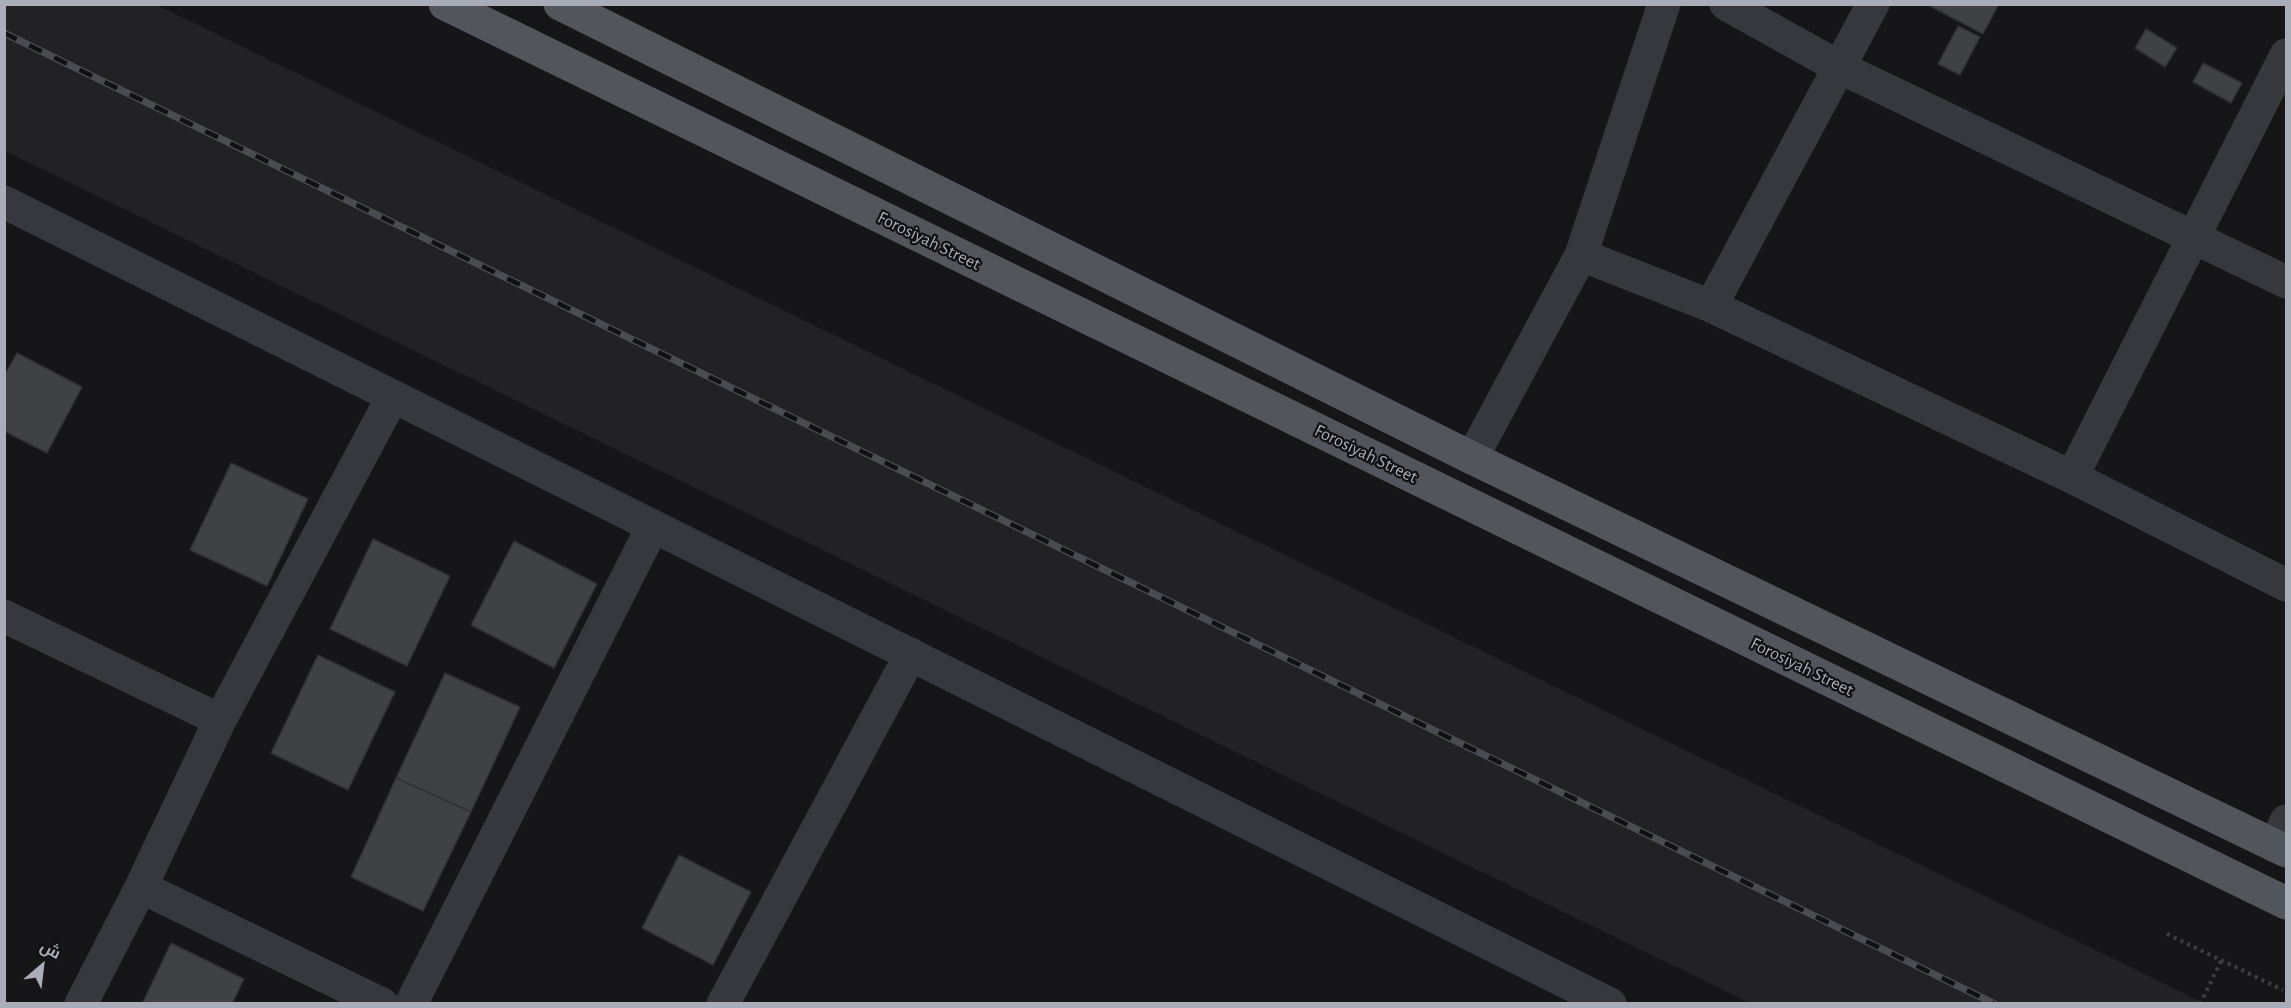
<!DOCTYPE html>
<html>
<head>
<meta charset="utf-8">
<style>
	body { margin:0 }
	#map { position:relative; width:2291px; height:1008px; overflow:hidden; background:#161618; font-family:"Alegreya Sans",Cairo,sans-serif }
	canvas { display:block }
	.frame { position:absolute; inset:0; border:6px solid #a8adb8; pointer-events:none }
	.north { position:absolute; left:12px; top:936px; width:60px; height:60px; -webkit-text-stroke:4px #111113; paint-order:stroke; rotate:28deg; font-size:16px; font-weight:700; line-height:24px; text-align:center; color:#a8adb8 }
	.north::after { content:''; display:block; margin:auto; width:21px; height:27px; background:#a8adb8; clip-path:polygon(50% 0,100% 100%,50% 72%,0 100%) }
</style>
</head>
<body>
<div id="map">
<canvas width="2291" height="1008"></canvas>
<div class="frame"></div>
<div class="north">ش</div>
</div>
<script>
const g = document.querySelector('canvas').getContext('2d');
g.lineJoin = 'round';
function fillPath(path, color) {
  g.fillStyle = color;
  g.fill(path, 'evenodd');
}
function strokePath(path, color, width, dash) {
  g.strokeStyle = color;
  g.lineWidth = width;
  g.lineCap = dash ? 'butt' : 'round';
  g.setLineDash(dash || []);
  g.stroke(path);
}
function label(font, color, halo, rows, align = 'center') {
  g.font = font + ' "Alegreya Sans",sans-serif';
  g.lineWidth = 4.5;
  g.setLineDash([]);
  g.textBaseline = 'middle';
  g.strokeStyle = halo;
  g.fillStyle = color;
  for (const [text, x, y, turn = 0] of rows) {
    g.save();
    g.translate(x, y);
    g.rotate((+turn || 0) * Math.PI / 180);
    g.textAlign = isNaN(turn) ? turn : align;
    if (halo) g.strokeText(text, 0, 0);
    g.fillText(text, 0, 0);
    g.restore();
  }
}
fillPath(new Path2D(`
	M 4,5 L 157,5 L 2204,1003 L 1750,1003 L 5,151 Z`), '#222225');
const building = new Path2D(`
	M 1926,4 L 1999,4 L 1983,34 Z
	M 1958,26 L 1980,37 L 1960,75 L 1938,64 Z
	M 2146,29 L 2177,48 L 2165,67 L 2135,48 Z
	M 2203,63 L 2242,83 L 2231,103 L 2193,82 Z
	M 17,353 L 82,387 L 47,453 L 4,431 L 4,376 Z
	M 231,463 L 308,499 L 267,586 L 190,550 Z
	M 373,539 L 450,576 L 407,666 L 330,629 Z
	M 514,541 L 597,584 L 554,668 L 471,625 Z
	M 318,655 L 395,692 L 348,790 L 271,753 Z
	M 445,673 L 520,707 L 471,812 L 396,778 Z
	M 396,778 L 471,812 L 423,911 L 351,877 Z
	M 679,855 L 751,892 L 713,965 L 642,928 Z
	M 171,943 L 244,979 L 232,1004 L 142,1004 Z`);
fillPath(building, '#404145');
strokePath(building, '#303034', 1.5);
strokePath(new Path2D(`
	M 2167,934 L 2283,990
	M 2200,1004 L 2221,961`), '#3d3f44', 4, [3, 4.5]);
strokePath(new Path2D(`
	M 1726,4 L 1839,67 L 2286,282
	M 4,202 L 1610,1004
	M 1581,255 L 1711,306 L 2072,477 L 2286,585
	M 1711,306 L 1873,4
	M 1472,458 L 1581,255 L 1664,4
	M 2072,477 L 2286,55
	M 4,616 L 220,720
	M 2275,846 L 2286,821
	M 141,887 L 382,1004
	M 81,1004 L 141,887 L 220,720 L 393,396
	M 411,1004 L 653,526
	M 723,1004 L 911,654`), '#37383d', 33);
strokePath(new Path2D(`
	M 445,4 L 2286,903
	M 560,4 L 1472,458 L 2286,851`), '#53555c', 33);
const rail = new Path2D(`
	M 4,33 L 1995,1004`);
strokePath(rail, '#4a4c52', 7);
strokePath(rail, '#111113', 4.5, [14]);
label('18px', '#a8adb8', '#111113', [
	["Forosiyah Street",929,241,26],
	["Forosiyah Street",1366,454,26],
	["Forosiyah Street",1802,667,26]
]);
</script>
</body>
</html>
